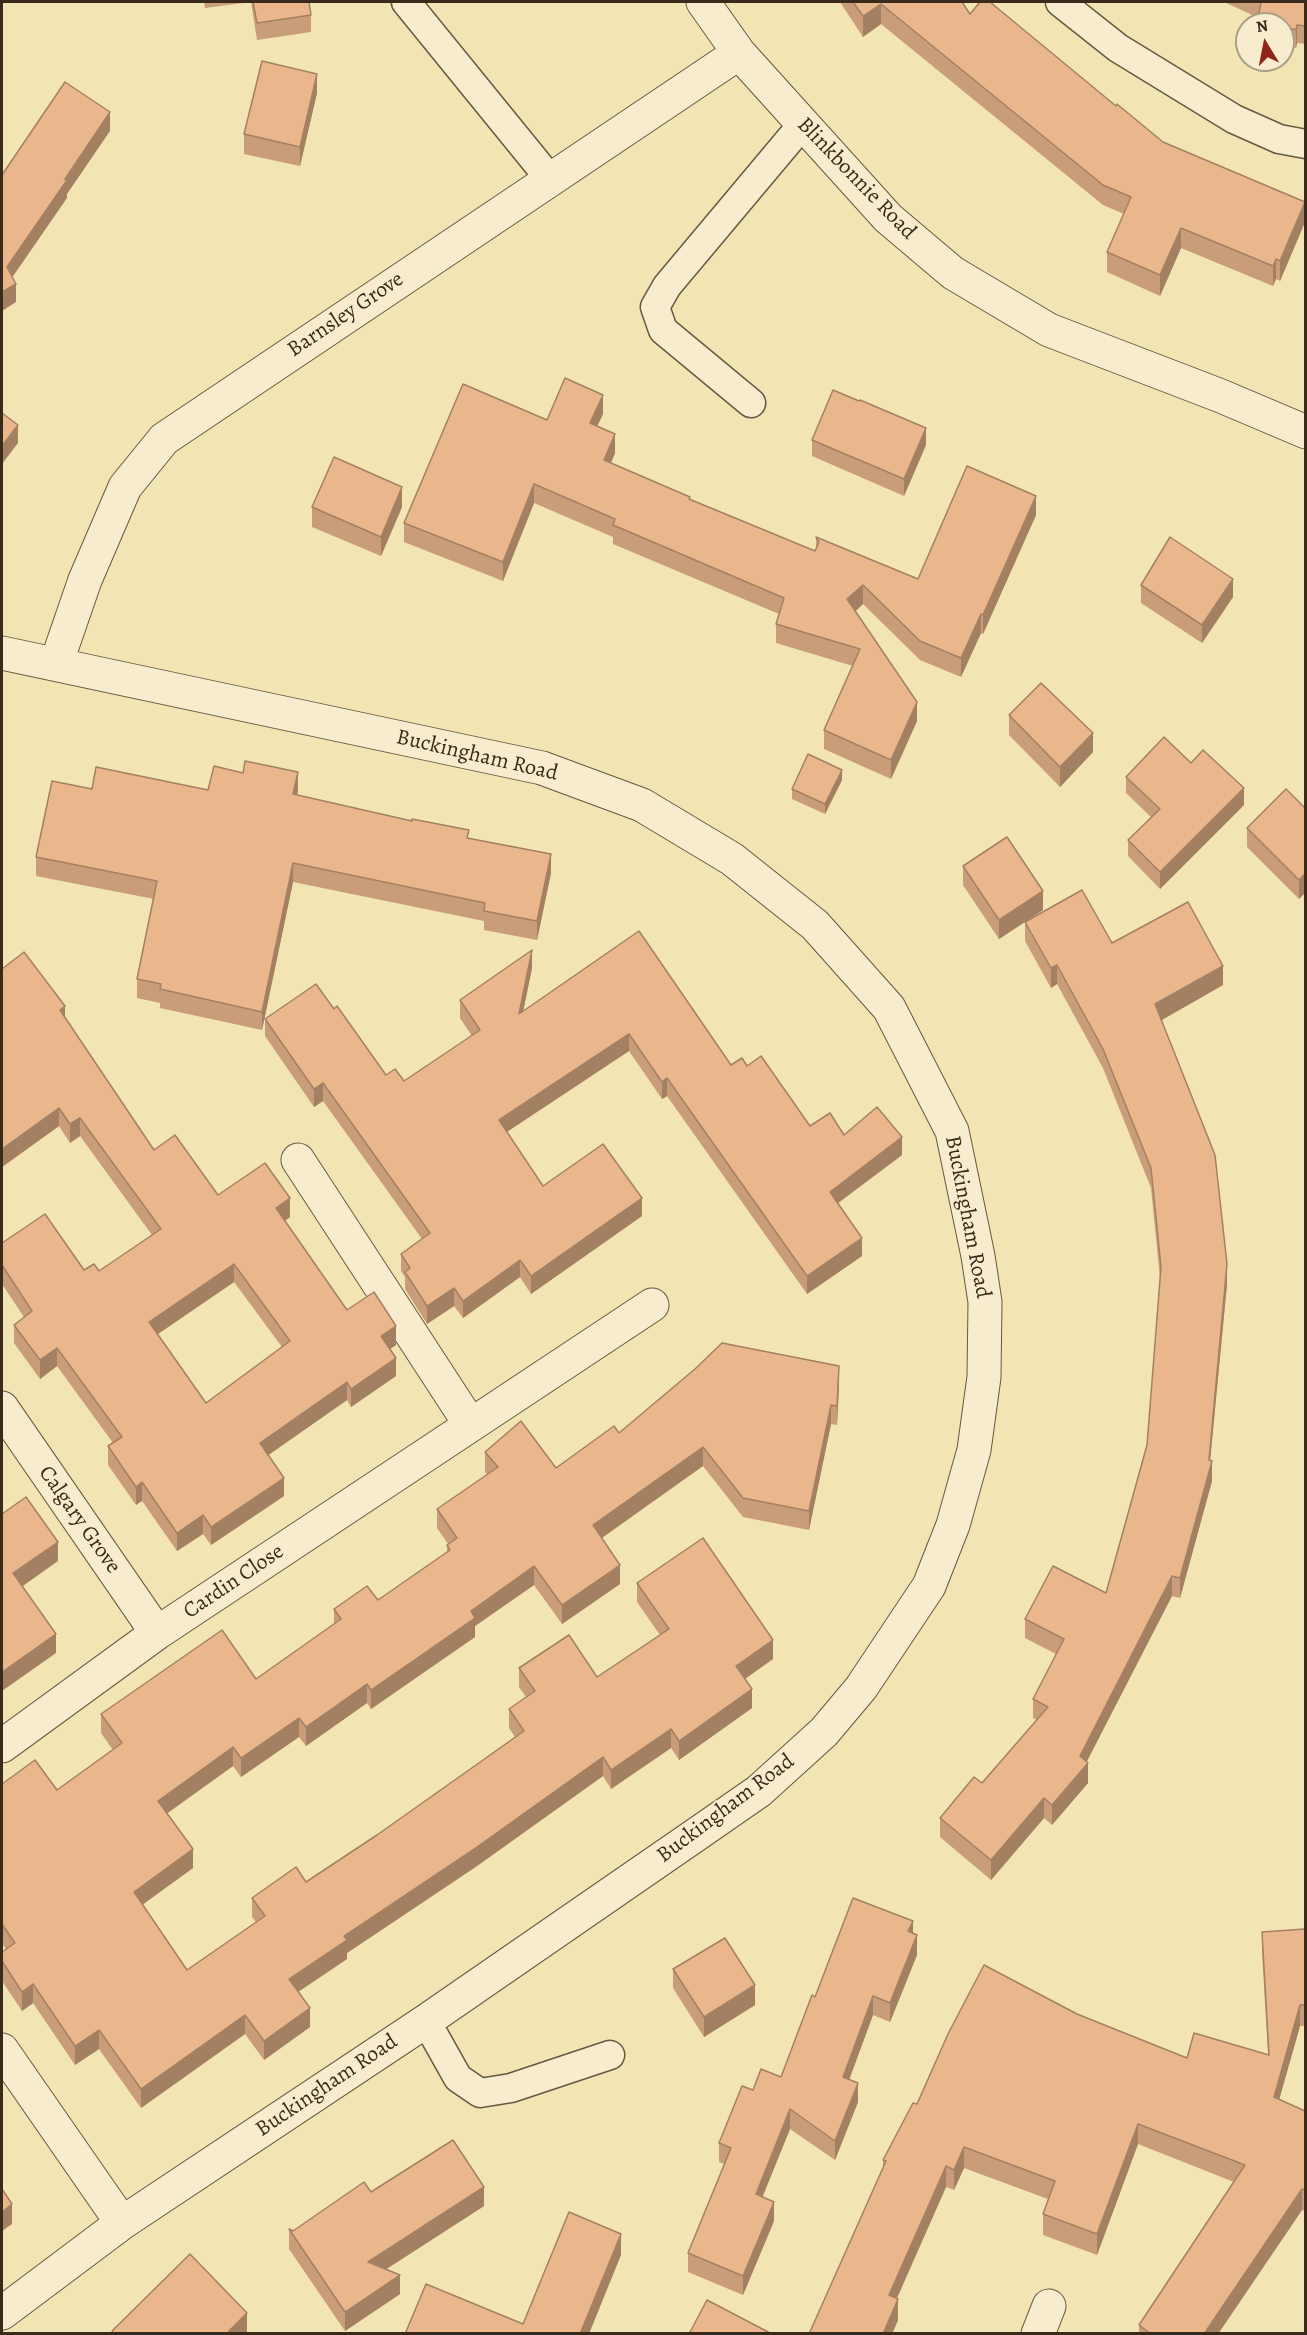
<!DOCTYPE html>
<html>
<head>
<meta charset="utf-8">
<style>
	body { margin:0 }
	#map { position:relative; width:1307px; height:2335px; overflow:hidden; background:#f2e4b3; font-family:Alegreya,serif }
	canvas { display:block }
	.frame { position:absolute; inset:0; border:3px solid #392a1b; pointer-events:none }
	.north { position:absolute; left:1235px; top:12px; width:60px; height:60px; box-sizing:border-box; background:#f7edce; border:2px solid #ab9f86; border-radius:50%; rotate:350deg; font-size:16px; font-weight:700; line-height:24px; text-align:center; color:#392a1b }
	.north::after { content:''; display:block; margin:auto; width:21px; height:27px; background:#8f2418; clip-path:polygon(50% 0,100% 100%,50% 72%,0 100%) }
</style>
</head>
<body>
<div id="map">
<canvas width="1307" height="2335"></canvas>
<div class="frame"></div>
<div class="north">N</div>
</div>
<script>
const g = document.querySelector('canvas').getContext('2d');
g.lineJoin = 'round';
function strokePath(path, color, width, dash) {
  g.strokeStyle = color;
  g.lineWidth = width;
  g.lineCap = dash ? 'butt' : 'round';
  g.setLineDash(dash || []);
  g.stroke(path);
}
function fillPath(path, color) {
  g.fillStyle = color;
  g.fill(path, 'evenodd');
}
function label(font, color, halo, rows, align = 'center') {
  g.font = font + ' Alegreya,serif';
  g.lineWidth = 4.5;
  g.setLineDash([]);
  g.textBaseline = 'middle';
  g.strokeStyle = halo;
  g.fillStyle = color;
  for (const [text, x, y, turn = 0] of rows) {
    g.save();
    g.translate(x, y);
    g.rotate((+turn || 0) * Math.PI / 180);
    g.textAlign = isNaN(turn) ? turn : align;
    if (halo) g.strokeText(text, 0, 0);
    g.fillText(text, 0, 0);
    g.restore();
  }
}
const service = new Path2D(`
	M 406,2 L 550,179
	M 1060,2 L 1118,48 L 1234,119 L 1279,139 L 1306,144
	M 751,403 L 663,330 L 655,307 L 667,286 L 802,125
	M 426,2021 L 458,2078 L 480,2093 L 511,2088 L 610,2055`);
const minor = new Path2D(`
	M 703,2 L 739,53 L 888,218 L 953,273 L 1049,330 L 1221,396 L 1306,432
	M 2,653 L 542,768 L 642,805 L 732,859 L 815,925 L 889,1008 L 952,1131 L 978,1256 L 985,1302 L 984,1377 L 974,1450 L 953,1525 L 929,1586 L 861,1688 L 824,1732 L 759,1791 L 697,1834 L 426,2021 L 122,2223 L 2,2313
	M 56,664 L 85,580 L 125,487 L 164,439 L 739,53
	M 298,1160 L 470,1424
	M 2,1408 L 157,1633
	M 2,1746 L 157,1633 L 652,1305
	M 2,2050 L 122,2223
	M 1038,2334 L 1049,2306`);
strokePath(service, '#675841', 31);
strokePath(minor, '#675841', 35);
strokePath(service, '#f7edce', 28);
strokePath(minor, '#f7edce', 33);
fillPath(new Path2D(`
	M 204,2 L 309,2 L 311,15 L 311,32 L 257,40 L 251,2 L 205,8 Z
	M 840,2 L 962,2 L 970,14 L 1116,106 L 1163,142 L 1305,222 L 1280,281 L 1276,279 L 1273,286 L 1181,248 L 1160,296 L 1107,272 L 1107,252 L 1124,214 L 1103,205 L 881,24 L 863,37 Z
	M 1224,2 L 1305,2 L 1305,44 L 1297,43 L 1296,48 L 1283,45 L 1283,24 L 1258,24 L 1259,18 Z
	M 317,93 L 300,166 L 244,154 L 244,134 Z
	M 603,414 L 597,426 L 615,453 L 611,463 L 690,499 L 815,551 L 816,549 L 816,537 L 918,579 L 1036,515 L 983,634 L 981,633 L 961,677 L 920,660 L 863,604 L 856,611 L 917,721 L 891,779 L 824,749 L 824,730 L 853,666 L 776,643 L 776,624 L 779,614 L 613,544 L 613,537 L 534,503 L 503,581 L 404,542 L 404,523 L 547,420 Z
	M 812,440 L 926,445 L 904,496 L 812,456 Z
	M 312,507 L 402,507 L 381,556 L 312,527 Z
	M 1141,585 L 1233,597 L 1202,643 L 1141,603 Z
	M 1009,715 L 1093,752 L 1060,787 L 1009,735 Z
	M 1191,763 L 1244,805 L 1160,889 L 1128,856 L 1128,840 L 1151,817 L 1126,793 L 1126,777 Z
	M 842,780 L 825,814 L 792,799 L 792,789 Z
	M 92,789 L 298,791 L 297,795 L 469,839 L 551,873 L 537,940 L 484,930 L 484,921 L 293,882 L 262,1030 L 160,1008 L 160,1003 L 137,998 L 137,979 L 154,899 L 36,876 L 36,857 Z
	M 1305,808 L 1299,899 L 1247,847 L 1247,828 Z
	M 963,866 L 1043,910 L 1026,921 L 1112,943 L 1223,985 L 1161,1020 L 1227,1284 L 1210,1461 L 1212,1481 L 1180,1598 L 1172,1596 L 1086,1762 L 1088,1783 L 1052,1825 L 1044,1818 L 991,1880 L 940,1837 L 940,1818 L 982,1783 L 1037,1720 L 1033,1718 L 1033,1699 L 1056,1654 L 1025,1638 L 1025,1619 L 1106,1593 L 1147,1445 L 1160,1278 L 1151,1188 L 1103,1068 L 1057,984 L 1051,988 L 1025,941 L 1025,922 L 999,939 L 963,885 Z
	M 639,931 L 731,1065 L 747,1066 L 810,1126 L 844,1135 L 902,1155 L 838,1203 L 862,1256 L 807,1294 L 667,1096 L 662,1099 L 629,1051 L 507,1132 L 543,1186 L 642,1216 L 531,1294 L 520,1277 L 463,1318 L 454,1306 L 427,1324 L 405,1289 L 405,1277 L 401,1271 L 401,1254 L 422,1239 L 323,1101 L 314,1107 L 265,1036 L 265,1019 L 334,1009 L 386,1075 L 404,1081 L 472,1036 L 460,1018 L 460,1000 L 532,968 L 523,1011 Z
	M 2,969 L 65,1017 L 154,1150 L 218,1195 L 290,1217 L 285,1221 L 347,1310 L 396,1345 L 390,1349 L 396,1376 L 351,1407 L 347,1400 L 268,1455 L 284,1496 L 211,1545 L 203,1534 L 177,1551 L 142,1501 L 136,1505 L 108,1465 L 108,1446 L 113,1443 L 57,1366 L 40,1379 L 14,1343 L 14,1325 L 24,1317 L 2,1284 L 2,1243 L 84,1270 L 99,1271 L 152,1235 L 80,1136 L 70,1143 L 59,1126 L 2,1167 ZM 234,1282 L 282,1347 L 206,1403 L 158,1334 Z
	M 839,1385 L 837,1425 L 831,1424 L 809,1530 L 743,1517 L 703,1466 L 602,1538 L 620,1584 L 562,1624 L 534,1585 L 475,1626 L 475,1637 L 371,1709 L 367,1703 L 306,1746 L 299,1737 L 241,1777 L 233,1766 L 167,1813 L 193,1868 L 142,1904 L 187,1970 L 256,1922 L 252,1917 L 252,1898 L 306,1882 L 377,1835 L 515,1737 L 509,1728 L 509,1709 L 526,1697 L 519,1687 L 519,1668 L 597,1677 L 660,1635 L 637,1602 L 637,1583 L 773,1659 L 745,1679 L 752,1708 L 679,1760 L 671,1748 L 611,1789 L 603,1776 L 477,1866 L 347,1953 L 347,1959 L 298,1992 L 310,2027 L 264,2060 L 245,2034 L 141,2108 L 99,2049 L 75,2065 L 33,2003 L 22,2011 L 2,1981 L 2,1952 L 6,1949 L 2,1943 L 2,1784 L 57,1790 L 113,1750 L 101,1733 L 101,1714 L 256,1679 L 334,1624 L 334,1609 L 378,1600 L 447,1552 L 447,1545 L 448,1544 L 437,1528 L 437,1509 L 488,1475 L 485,1472 L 485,1452 L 556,1468 L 619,1433 Z
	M 1305,1929 L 1305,2026 L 1300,2026 L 1279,2099 L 1305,2111 L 1305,2211 L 1302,2210 L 1218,2334 L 1139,2334 L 1139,2325 L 1234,2182 L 1138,2144 L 1097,2255 L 1043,2235 L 1043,2214 L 1048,2199 L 964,2168 L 954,2190 L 946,2187 L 897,2298 L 898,2320 L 892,2334 L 809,2334 L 883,2168 L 883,2160 L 917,2104 L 1077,2014 L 1187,2058 L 1268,2054 L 1262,1952 L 1262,1932 Z
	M 913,1933 L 917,1955 L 890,2022 L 873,2015 L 849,2080 L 858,2102 L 835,2160 L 790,2129 L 762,2197 L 774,2221 L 743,2295 L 688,2272 L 688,2253 L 725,2164 L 719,2162 L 719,2143 L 753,2090 L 781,2077 L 815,1997 Z
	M 673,1969 L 755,2005 L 704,2037 L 673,1988 Z
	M 371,2192 L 484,2206 L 386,2269 L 400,2294 L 345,2331 L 289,2249 L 289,2229 L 293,2231 Z`), '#c99d79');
fillPath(new Path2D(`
	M 881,4 L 881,24 L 863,37 L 863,16 Z
	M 1297,25 L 1297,43 L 1296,48 L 1296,30 Z
	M 317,74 L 317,93 L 300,166 L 300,147 Z
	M 110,112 L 110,131 L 67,194 L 67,198 L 7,285 L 7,267 Z
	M 1305,202 L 1305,222 L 1280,281 L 1280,261 Z
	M 1181,228 L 1181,248 L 1160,296 L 1160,275 Z
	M 1276,259 L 1276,279 L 1273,286 L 1273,266 Z
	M 16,284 L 16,302 L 2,311 L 2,292 Z
	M 603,395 L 603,414 L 590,442 L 590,423 Z
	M 18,425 L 18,443 L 2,464 L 2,446 Z
	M 926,428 L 926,445 L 904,496 L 904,479 Z
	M 615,434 L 615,453 L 604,479 L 604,460 Z
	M 534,484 L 534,503 L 503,581 L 503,562 Z
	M 402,487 L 402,507 L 381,556 L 381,537 Z
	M 1036,496 L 1036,515 L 983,634 L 983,615 Z
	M 1233,579 L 1233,597 L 1202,643 L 1202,625 Z
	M 863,585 L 863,604 L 847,618 L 847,599 Z
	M 981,614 L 981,633 L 961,677 L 961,658 Z
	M 917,702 L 917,721 L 891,779 L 891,760 Z
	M 1093,733 L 1093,752 L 1060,787 L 1060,767 Z
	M 842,770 L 842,780 L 825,814 L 825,804 Z
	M 298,772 L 298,791 L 293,813 L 293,794 Z
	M 1244,788 L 1244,805 L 1160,889 L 1160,872 Z
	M 551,854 L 551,873 L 537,940 L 537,921 Z
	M 293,863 L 293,882 L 262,1030 L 262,1012 Z
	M 1305,874 L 1305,893 L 1299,899 L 1299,880 Z
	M 1043,891 L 1043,910 L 999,939 L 999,920 Z
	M 532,950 L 532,968 L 519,1032 L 519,1014 Z
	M 1057,965 L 1057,984 L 1051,988 L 1051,968 Z
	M 1223,966 L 1223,985 L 1155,1024 L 1155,1004 Z
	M 65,1006 L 65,1024 L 60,1010 Z
	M 629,1034 L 629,1051 L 499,1137 L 499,1120 Z
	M 667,1078 L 667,1096 L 662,1099 L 662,1082 Z
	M 323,1083 L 323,1101 L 314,1107 L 314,1089 Z
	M 59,1108 L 59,1126 L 2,1167 L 2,1149 Z
	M 80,1118 L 80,1136 L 70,1143 L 70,1124 Z
	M 902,1137 L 902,1155 L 830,1209 L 830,1192 Z
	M 290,1198 L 290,1217 L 276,1227 L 276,1208 Z
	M 642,1198 L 642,1216 L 531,1294 L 531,1276 Z
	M 862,1238 L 862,1256 L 807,1294 L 807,1276 Z
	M 520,1260 L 520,1277 L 463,1318 L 463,1301 Z
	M 234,1264 L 234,1282 L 149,1340 L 149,1322 Z
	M 1227,1264 L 1227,1284 L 1209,1472 L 1212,1461 L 1212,1481 L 1180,1598 L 1180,1578 L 1209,1460 Z
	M 454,1288 L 454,1306 L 427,1324 L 427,1306 Z
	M 396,1326 L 396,1345 L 381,1355 L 381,1336 Z
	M 57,1348 L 57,1366 L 40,1379 L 40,1360 Z
	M 396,1358 L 396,1376 L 351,1407 L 351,1389 Z
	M 839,1366 L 839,1385 L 837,1425 L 837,1406 Z
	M 347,1382 L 347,1400 L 260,1461 L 260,1443 Z
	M 831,1405 L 831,1424 L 809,1530 L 809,1511 Z
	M 703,1447 L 703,1466 L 593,1544 L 593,1525 Z
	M 284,1478 L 284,1496 L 211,1545 L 211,1527 Z
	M 142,1482 L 142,1501 L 136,1505 L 136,1487 Z
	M 203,1515 L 203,1534 L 177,1551 L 177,1533 Z
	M 58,1542 L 58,1561 L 13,1593 L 13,1573 Z
	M 620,1565 L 620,1584 L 562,1624 L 562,1605 Z
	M 534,1566 L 534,1585 L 475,1626 L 475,1637 L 371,1709 L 371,1690 L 471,1611 Z
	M 1172,1576 L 1172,1596 L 1082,1771 L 1088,1763 L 1088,1783 L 1052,1825 L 1052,1805 L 1080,1756 Z
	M 56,1634 L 56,1653 L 2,1691 L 2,1672 Z
	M 773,1640 L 773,1659 L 736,1685 L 736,1666 Z
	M 367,1684 L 367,1703 L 306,1746 L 306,1727 Z
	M 752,1689 L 752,1708 L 679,1760 L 679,1741 Z
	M 299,1718 L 299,1737 L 241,1777 L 241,1758 Z
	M 671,1729 L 671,1748 L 611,1789 L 611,1770 Z
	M 233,1747 L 233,1766 L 158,1820 L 158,1801 Z
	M 603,1757 L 603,1776 L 477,1866 L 347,1953 L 347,1959 L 289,1998 L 289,1979 L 344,1936 Z
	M 1044,1798 L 1044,1818 L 991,1880 L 991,1860 Z
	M 193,1849 L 193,1868 L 134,1911 L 134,1892 Z
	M 913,1921 L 913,1940 L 908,1931 Z
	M 917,1935 L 917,1955 L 890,2022 L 890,2003 Z
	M 33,1984 L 33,2003 L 22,2011 L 22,1992 Z
	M 755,1985 L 755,2005 L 704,2037 L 704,2017 Z
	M 873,1996 L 873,2015 L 843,2096 L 843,2077 Z
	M 1300,2005 L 1300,2026 L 1274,2118 L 1274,2097 Z
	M 310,2008 L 310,2027 L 264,2060 L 264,2041 Z
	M 245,2015 L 245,2034 L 141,2108 L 141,2089 Z
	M 99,2030 L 99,2049 L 75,2065 L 75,2046 Z
	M 858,2083 L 858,2102 L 835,2160 L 835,2141 Z
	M 790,2109 L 790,2129 L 756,2213 L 756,2194 Z
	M 1138,2124 L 1138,2144 L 1097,2255 L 1097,2234 Z
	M 964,2147 L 964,2168 L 954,2190 L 954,2170 Z
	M 946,2166 L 946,2187 L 889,2316 L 889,2295 Z
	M 484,2187 L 484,2206 L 368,2281 L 368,2262 Z
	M 1302,2189 L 1302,2210 L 1218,2334 L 1204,2334 Z
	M 774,2202 L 774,2221 L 743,2295 L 743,2276 Z
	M 12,2204 L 12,2224 L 2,2231 L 2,2212 Z
	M 621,2234 L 621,2255 L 589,2334 L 580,2334 Z
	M 400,2275 L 400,2294 L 345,2331 L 345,2312 Z
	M 898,2299 L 898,2320 L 892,2334 L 883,2334 Z
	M 247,2313 L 247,2334 L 229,2334 L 229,2331 Z`), '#a48063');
const building = new Path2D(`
	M 253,2 L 309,2 L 311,15 L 257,23 Z
	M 853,2 L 962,2 L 970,14 L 980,2 L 990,2 L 1116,106 L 1117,104 L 1163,142 L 1305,202 L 1280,261 L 1276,259 L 1273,266 L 1181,228 L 1160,275 L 1107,252 L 1131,197 L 1103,185 L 881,4 L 863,16 Z
	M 1261,2 L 1305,2 L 1305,26 L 1297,25 L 1296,30 L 1283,26 L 1283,24 L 1274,24 L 1258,20 Z
	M 262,61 L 317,74 L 300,147 L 244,134 Z
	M 65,82 L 110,112 L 65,179 L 67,180 L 7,267 L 16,284 L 2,292 L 2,175 Z
	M 565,378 L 603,395 L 590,423 L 615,434 L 604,460 L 690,497 L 689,499 L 815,551 L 819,542 L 816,537 L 918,579 L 967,466 L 1036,496 L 983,615 L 981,614 L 961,658 L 920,641 L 863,585 L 847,599 L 917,702 L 891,760 L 824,730 L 860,649 L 776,624 L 784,598 L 613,525 L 615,519 L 534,484 L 503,562 L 404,523 L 463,384 L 547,420 Z
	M 833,390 L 859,401 L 860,400 L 926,428 L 904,479 L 812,440 Z
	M 2,413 L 18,425 L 2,446 Z
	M 334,457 L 402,487 L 381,537 L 312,507 Z
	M 1170,537 L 1233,579 L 1202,625 L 1141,585 Z
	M 1041,683 L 1093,733 L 1060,767 L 1009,715 Z
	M 1164,737 L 1191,763 L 1203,750 L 1244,788 L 1160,872 L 1128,840 L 1160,809 L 1126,777 Z
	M 808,754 L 842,770 L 825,804 L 792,789 Z
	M 245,761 L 298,772 L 293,794 L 412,821 L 412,819 L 469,830 L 467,838 L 551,854 L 537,921 L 484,911 L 485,903 L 293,863 L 262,1012 L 160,989 L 161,984 L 137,979 L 157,881 L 36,857 L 52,781 L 92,789 L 96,767 L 208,790 L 214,766 L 243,773 Z
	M 1286,789 L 1305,808 L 1305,874 L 1299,880 L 1247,828 Z
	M 1007,837 L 1043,891 L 999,920 L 963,866 Z
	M 1082,890 L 1112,943 L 1188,902 L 1223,966 L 1155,1004 L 1215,1155 L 1227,1264 L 1209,1460 L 1212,1461 L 1180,1578 L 1172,1576 L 1080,1756 L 1088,1763 L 1052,1805 L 1044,1798 L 991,1860 L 940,1818 L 974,1777 L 982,1783 L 1048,1707 L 1033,1699 L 1064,1639 L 1025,1619 L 1053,1566 L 1106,1593 L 1147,1445 L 1161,1267 L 1151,1168 L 1103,1049 L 1057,965 L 1051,968 L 1025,922 Z
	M 639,931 L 731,1065 L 742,1058 L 747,1066 L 761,1056 L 810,1126 L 830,1113 L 844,1135 L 877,1107 L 902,1137 L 830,1192 L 862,1238 L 807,1276 L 667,1078 L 662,1082 L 629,1034 L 499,1120 L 543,1186 L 603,1144 L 642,1198 L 531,1276 L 520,1260 L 463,1301 L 454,1288 L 427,1306 L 405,1272 L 410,1268 L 401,1254 L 430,1233 L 323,1083 L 314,1089 L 265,1019 L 316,984 L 334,1009 L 337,1006 L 386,1075 L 395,1069 L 404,1081 L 480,1030 L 460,1000 L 532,950 L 519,1014 Z
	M 24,952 L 65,1006 L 60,1010 L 154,1150 L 175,1135 L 218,1195 L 265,1163 L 290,1198 L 276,1208 L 347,1310 L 374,1292 L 396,1326 L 381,1336 L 396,1358 L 351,1389 L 347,1382 L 260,1443 L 284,1478 L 211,1527 L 203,1515 L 177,1533 L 142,1482 L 136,1487 L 108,1446 L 122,1437 L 57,1348 L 40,1360 L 14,1325 L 32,1311 L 2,1265 L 2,1243 L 45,1214 L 84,1270 L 94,1264 L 99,1271 L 161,1229 L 80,1118 L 70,1124 L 59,1108 L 2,1149 L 2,969 ZM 234,1264 L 290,1341 L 206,1403 L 149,1322 Z
	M 722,1343 L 839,1366 L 837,1406 L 831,1405 L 809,1511 L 743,1498 L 703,1447 L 593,1525 L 620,1565 L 562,1605 L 534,1566 L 471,1611 L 475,1618 L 371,1690 L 367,1684 L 306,1727 L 299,1718 L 241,1758 L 233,1747 L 158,1801 L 193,1849 L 134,1892 L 187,1970 L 265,1916 L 252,1898 L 296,1867 L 306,1882 L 377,1835 L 524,1731 L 509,1709 L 535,1691 L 519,1668 L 569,1635 L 597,1677 L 669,1629 L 637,1583 L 703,1538 L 773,1640 L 736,1666 L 752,1689 L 679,1741 L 671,1729 L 611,1770 L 603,1757 L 477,1847 L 344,1936 L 347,1940 L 289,1979 L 310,2008 L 264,2041 L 245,2015 L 141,2089 L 99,2030 L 75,2046 L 33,1984 L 22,1992 L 2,1961 L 2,1952 L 15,1943 L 2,1924 L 2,1784 L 35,1760 L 57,1790 L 122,1743 L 101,1714 L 222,1630 L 256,1679 L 341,1619 L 334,1609 L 367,1586 L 378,1600 L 450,1550 L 447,1545 L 457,1538 L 437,1509 L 498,1467 L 485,1452 L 521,1421 L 556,1468 L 614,1426 L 619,1433 L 695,1369 Z
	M 26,1497 L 58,1542 L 13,1573 L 56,1634 L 2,1672 L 2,1514 Z
	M 853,1898 L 913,1921 L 908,1931 L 917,1935 L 890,2003 L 873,1996 L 843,2077 L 858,2083 L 835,2141 L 790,2109 L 756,2194 L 774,2202 L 743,2276 L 688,2253 L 731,2148 L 719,2143 L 742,2086 L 753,2090 L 761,2069 L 781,2077 L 812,1995 L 815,1997 Z
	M 1305,1929 L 1305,2005 L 1300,2005 L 1274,2097 L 1305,2111 L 1305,2190 L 1302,2189 L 1204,2334 L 1151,2334 L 1139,2325 L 1245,2165 L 1138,2124 L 1097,2234 L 1043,2214 L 1055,2181 L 964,2147 L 954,2170 L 946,2166 L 889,2295 L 898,2299 L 883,2334 L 809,2334 L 886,2161 L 883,2160 L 913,2103 L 917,2104 L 948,2034 L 984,1965 L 1077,2014 L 1187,2058 L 1194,2033 L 1269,2055 L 1262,1932 Z
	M 725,1938 L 755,1985 L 704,2017 L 673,1969 Z
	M 453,2140 L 484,2187 L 368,2262 L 400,2275 L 345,2312 L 289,2229 L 293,2231 L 364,2182 L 371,2192 Z
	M 2,2189 L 12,2204 L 2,2212 Z
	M 569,2212 L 621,2234 L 580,2334 L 405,2334 L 426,2284 L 523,2324 Z
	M 190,2254 L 247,2313 L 229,2331 L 234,2334 L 111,2334 L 113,2330 Z
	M 707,2300 L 772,2334 L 689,2334 Z`);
fillPath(building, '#eab78d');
strokePath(building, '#a48063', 1.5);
label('22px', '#392a1b', '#f7edce', [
	["Blinkbonnie Road",856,179,46],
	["Barnsley Grove",346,315,-34],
	["Buckingham Road",477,756,13],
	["Buckingham Road",967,1217,79],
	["Calgary Grove",79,1520,55],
	["Cardin Close",234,1582,-34],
	["Buckingham Road",726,1809,-37],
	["Buckingham Road",327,2086,-34]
]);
</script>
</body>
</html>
